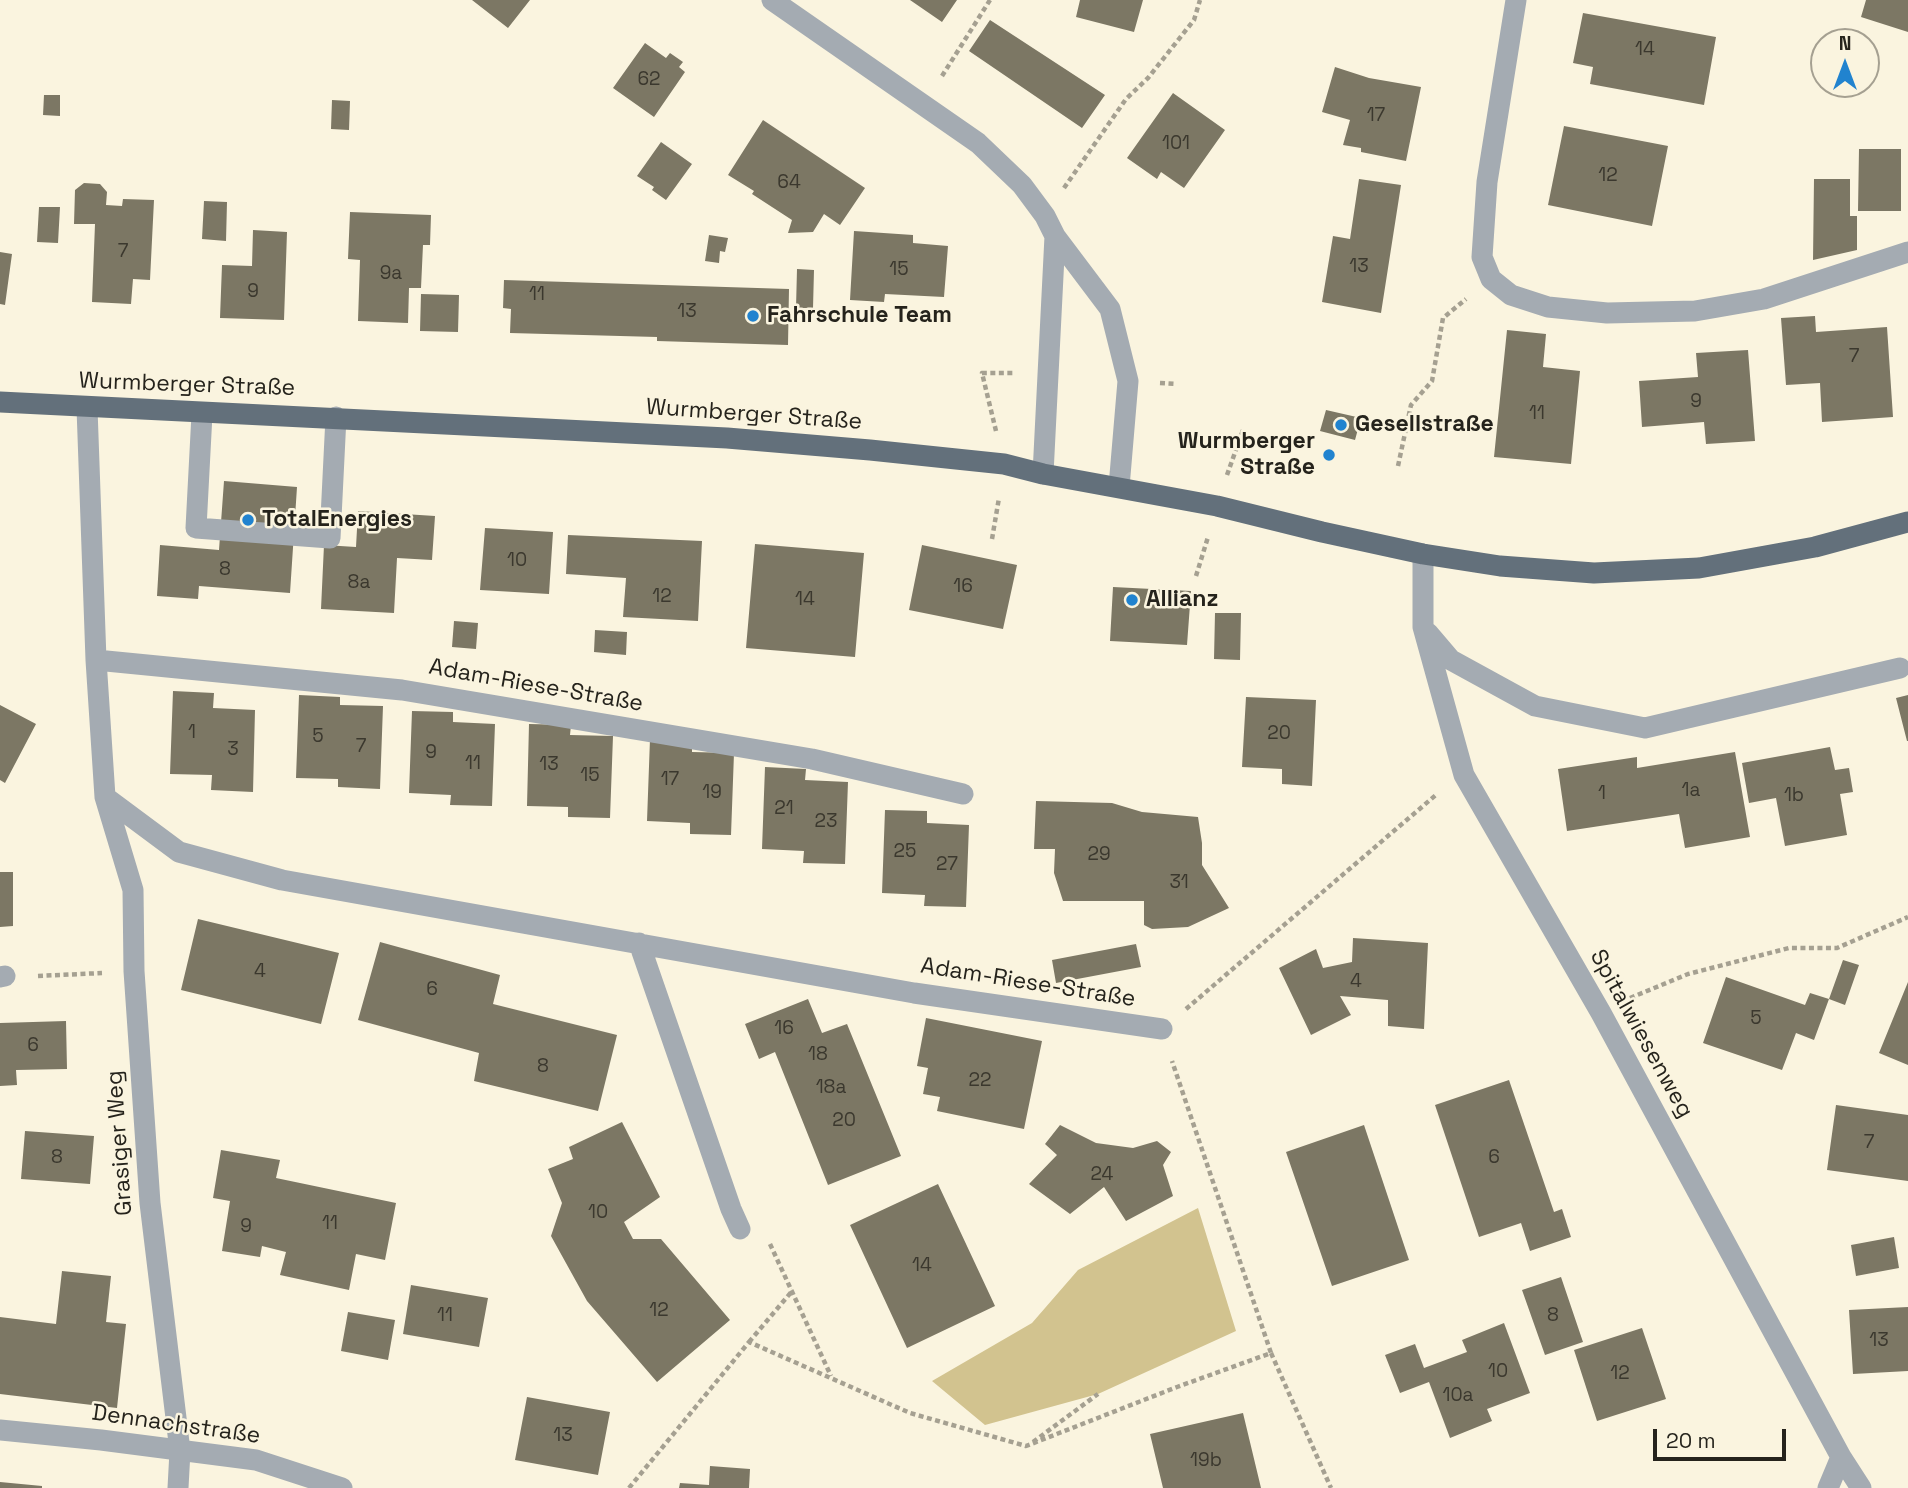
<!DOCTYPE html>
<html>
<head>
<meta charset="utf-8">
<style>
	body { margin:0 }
	#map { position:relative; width:1908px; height:1488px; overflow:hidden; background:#faf4df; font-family:"Space Grotesk",sans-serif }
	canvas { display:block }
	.north { position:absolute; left:1810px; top:28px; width:70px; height:70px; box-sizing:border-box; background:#faf4df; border:2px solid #a5a091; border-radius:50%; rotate:0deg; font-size:19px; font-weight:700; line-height:28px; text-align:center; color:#25231c }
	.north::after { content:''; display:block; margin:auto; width:24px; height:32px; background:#2183cf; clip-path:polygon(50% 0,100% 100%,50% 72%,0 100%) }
	.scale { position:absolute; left:1653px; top:1429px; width:133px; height:32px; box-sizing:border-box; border:4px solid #25231c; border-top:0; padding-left:9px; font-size:21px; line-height:24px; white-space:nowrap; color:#25231c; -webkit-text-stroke:5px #faf4df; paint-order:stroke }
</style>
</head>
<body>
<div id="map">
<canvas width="1908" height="1488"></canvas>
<div class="north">N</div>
<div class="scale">20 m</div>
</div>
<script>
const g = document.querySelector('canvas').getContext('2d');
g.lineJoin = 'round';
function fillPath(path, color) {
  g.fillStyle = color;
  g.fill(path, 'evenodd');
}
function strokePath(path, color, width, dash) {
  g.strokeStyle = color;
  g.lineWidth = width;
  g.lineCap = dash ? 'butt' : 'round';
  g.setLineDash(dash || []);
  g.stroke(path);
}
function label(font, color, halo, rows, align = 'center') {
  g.font = font + ' "Space Grotesk",sans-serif';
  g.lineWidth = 5;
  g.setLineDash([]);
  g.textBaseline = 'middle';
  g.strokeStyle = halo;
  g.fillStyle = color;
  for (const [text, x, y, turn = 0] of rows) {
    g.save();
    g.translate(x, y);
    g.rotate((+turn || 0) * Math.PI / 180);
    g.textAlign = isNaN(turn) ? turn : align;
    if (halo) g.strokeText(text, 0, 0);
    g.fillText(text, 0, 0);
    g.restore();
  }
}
fillPath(new Path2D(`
	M 1198,1208 L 1236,1331 L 1098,1394 L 985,1425 L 932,1381 L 1032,1323 L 1078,1270 Z`), '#d2c38f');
fillPath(new Path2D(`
	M 472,0 L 530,0 L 508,28 Z
	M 910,0 L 957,0 L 942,22 Z
	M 1080,0 L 1143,0 L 1134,32 L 1076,17 Z
	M 1866,0 L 1908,0 L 1908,32 L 1861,17 Z
	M 1583,13 L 1716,37 L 1704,105 L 1590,84 L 1593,67 L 1573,63 Z
	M 990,20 L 1105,95 L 1082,128 L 969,51 Z
	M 645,43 L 666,58 L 670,53 L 683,62 L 679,67 L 685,72 L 654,117 L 613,88 Z
	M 1335,67 L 1369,78 L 1421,87 L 1406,161 L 1361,152 L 1361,148 L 1343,145 L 1350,120 L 1322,112 Z
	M 1173,93 L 1225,130 L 1184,188 L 1161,172 L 1157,179 L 1127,158 Z
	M 44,95 L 60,95 L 60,116 L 43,115 Z
	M 332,100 L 350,101 L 349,130 L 331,129 Z
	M 763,120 L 865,188 L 840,225 L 824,214 L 813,232 L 788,233 L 792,220 L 752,194 L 754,191 L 728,175 Z
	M 1564,126 L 1668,146 L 1652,226 L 1548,205 Z
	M 661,142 L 692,164 L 666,200 L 652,190 L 654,187 L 637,176 Z
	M 1859,149 L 1901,149 L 1901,211 L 1858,211 Z
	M 1359,179 L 1401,185 L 1381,313 L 1322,302 L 1333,236 L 1350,239 Z
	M 1814,179 L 1850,179 L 1850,216 L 1857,216 L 1857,250 L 1813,260 Z
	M 84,183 L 100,184 L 107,192 L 106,205 L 122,206 L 123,199 L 154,200 L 150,280 L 133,279 L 131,304 L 92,302 L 95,224 L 74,224 L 75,190 Z
	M 204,201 L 227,202 L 226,241 L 202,239 Z
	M 39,207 L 60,207 L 58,243 L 37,242 Z
	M 350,212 L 431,215 L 430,245 L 423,245 L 421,288 L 409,288 L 408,323 L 358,321 L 360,260 L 348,259 Z
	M 253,230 L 287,232 L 284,320 L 220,318 L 222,265 L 252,266 Z
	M 854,231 L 913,235 L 913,243 L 948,246 L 944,297 L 885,294 L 884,302 L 850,300 Z
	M 709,235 L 728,238 L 725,252 L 720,251 L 719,263 L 705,261 Z
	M 0,252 L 12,254 L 5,305 L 0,304 Z
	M 797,269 L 814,270 L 813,308 L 796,308 Z
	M 504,280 L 789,289 L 788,345 L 657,341 L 657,337 L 510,333 L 511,309 L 503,308 Z
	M 421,294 L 459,295 L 458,332 L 420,331 Z
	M 1815,316 L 1816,332 L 1887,327 L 1893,417 L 1822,422 L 1820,383 L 1786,385 L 1781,318 Z
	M 1507,330 L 1546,334 L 1543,367 L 1580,371 L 1571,464 L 1494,457 Z
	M 1748,350 L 1755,441 L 1706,444 L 1704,422 L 1642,427 L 1639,381 L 1698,377 L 1696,353 Z
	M 1326,410 L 1361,418 L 1355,440 L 1320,431 Z
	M 224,481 L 297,487 L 290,593 L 199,586 L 198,599 L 157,596 L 160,545 L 219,550 Z
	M 358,511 L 435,516 L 432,560 L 397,558 L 394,613 L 321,609 L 324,545 L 356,547 Z
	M 485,528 L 553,532 L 549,594 L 480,590 Z
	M 568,535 L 702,541 L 698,621 L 623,617 L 626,578 L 566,574 Z
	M 755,544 L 864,553 L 855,657 L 746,648 Z
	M 922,545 L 1017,565 L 1003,629 L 909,610 Z
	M 1113,587 L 1191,591 L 1187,645 L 1110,641 Z
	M 1215,613 L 1241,613 L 1240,660 L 1214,659 Z
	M 454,621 L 478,623 L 476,649 L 452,647 Z
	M 595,630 L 627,632 L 626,655 L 594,652 Z
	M 173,691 L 214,693 L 213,708 L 255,710 L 253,792 L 211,790 L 212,775 L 170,774 Z
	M 299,695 L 340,697 L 340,705 L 383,706 L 380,789 L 338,787 L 338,779 L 296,778 Z
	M 1908,695 L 1908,741 L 1907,741 L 1896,698 Z
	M 1246,697 L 1316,700 L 1312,786 L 1282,784 L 1282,769 L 1242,767 Z
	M 0,705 L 36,724 L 5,783 L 0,780 Z
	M 412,711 L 453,712 L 453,722 L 495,724 L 492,806 L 450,805 L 451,795 L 409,793 Z
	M 529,724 L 571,725 L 570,735 L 613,736 L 610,818 L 568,817 L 568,807 L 527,806 Z
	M 650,739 L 692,740 L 692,752 L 734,753 L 731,835 L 690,834 L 690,823 L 647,821 Z
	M 1830,747 L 1835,770 L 1849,768 L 1853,792 L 1840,794 L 1847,835 L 1785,846 L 1776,798 L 1749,803 L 1742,763 Z
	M 1735,752 L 1750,837 L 1685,848 L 1679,814 L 1567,831 L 1558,769 L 1637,757 L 1637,768 Z
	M 765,767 L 806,769 L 805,780 L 848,782 L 845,864 L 803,863 L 804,851 L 762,849 Z
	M 1036,801 L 1112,803 L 1142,812 L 1198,817 L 1202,843 L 1202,865 L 1229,908 L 1188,927 L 1152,929 L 1144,925 L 1144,901 L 1063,901 L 1054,873 L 1055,849 L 1034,849 Z
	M 885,810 L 927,811 L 927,823 L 969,825 L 966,907 L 924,906 L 925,895 L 882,893 Z
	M 0,872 L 13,872 L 13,926 L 0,927 Z
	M 198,919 L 339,953 L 321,1024 L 181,990 Z
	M 1353,938 L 1428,943 L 1424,1029 L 1388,1026 L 1388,1000 L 1340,996 L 1351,1015 L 1311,1035 L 1279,968 L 1316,949 L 1323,968 L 1352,962 Z
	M 380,942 L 500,975 L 493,1004 L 617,1035 L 598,1111 L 474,1081 L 479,1053 L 358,1020 Z
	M 1136,944 L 1141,967 L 1056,983 L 1052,960 Z
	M 1843,960 L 1859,965 L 1845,1005 L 1829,999 Z
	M 1726,977 L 1805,1005 L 1810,993 L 1829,999 L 1814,1040 L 1796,1033 L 1782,1070 L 1703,1043 Z
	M 1908,982 L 1908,1065 L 1879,1053 Z
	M 808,999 L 822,1033 L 847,1024 L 901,1156 L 828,1185 L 775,1052 L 759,1059 L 745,1024 Z
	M 926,1018 L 1042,1041 L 1024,1129 L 937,1111 L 940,1097 L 923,1094 L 928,1068 L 917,1066 Z
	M 66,1021 L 67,1069 L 16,1070 L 17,1085 L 0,1086 L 0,1023 Z
	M 1509,1080 L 1554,1212 L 1562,1209 L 1571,1237 L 1530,1251 L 1521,1223 L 1479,1237 L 1435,1105 Z
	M 1836,1105 L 1908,1115 L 1908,1181 L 1827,1170 Z
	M 622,1122 L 660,1197 L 624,1222 L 633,1239 L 661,1239 L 730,1320 L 657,1382 L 587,1301 L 551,1236 L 562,1203 L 548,1169 L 573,1159 L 569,1147 Z
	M 1060,1125 L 1096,1143 L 1133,1148 L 1157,1141 L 1171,1152 L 1163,1165 L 1173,1196 L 1126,1221 L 1104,1187 L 1070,1214 L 1029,1184 L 1057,1155 L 1045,1144 Z
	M 1364,1125 L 1409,1260 L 1332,1286 L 1286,1152 Z
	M 25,1131 L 94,1136 L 90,1184 L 21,1179 Z
	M 221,1150 L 280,1160 L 276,1178 L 396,1203 L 385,1260 L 356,1254 L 349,1290 L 280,1275 L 286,1252 L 262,1246 L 260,1257 L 222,1251 L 230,1201 L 213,1198 Z
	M 938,1184 L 995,1306 L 907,1348 L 850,1225 Z
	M 1894,1237 L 1899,1268 L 1856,1276 L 1851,1245 Z
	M 62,1271 L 111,1276 L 106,1322 L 126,1324 L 117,1408 L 0,1394 L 0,1317 L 56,1324 Z
	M 1561,1277 L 1583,1342 L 1545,1355 L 1522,1290 Z
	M 411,1285 L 488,1298 L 479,1347 L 403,1334 Z
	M 1908,1307 L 1908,1371 L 1853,1374 L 1849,1310 Z
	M 348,1312 L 395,1320 L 388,1360 L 341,1351 Z
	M 1504,1323 L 1530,1393 L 1487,1409 L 1492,1421 L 1450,1438 L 1429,1382 L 1400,1393 L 1385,1355 L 1415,1344 L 1424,1368 L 1467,1352 L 1462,1340 Z
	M 1642,1328 L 1666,1399 L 1597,1421 L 1574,1350 Z
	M 527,1397 L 610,1412 L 598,1475 L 515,1460 Z
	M 1243,1413 L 1261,1488 L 1163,1488 L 1150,1434 Z
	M 710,1466 L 750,1469 L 749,1488 L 679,1488 L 680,1483 L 709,1485 Z
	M 0,1482 L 42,1486 L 42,1488 L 0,1488 Z`), '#7c7764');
strokePath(new Path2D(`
	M 942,76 L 990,0
	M 1064,188 L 1126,99 L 1148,78 L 1194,20 L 1200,0
	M 1160,383 L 1177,384
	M 996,431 L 982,373 L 1015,373
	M 1398,466 L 1411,405 L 1432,381 L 1443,318 L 1466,299
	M 1227,475 L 1243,430
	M 992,539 L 999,498
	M 1196,576 L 1208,537
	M 38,976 L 102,973
	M 1630,998 L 1688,974 L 1789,948 L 1837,948 L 1908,917
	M 1186,1009 L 1437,794
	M 770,1244 L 831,1376
	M 749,1342 L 793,1290
	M 1271,1353 L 1331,1488
	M 1033,1442 L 1098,1394
	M 629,1488 L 749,1342 L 910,1413 L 1026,1446 L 1177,1387 L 1271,1353 L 1172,1061`), '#a5a091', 4.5, [5, 3.5]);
strokePath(new Path2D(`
	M 772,0 L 978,143 L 1022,185 L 1045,216 L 1055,236 L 1110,309 L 1128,381 L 1119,487
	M 1516,0 L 1487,182 L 1482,257 L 1491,279 L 1511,295 L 1548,307 L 1607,313 L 1695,311 L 1764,299 L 1908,252
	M 87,408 L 96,660 L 105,797 L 179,852 L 282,880 L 914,993 L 1162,1029
	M 202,414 L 196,528 L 330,538 L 336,417
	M 1043,474 L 1055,236
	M 1423,554 L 1423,627 L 1464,775 L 1601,1013 L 1841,1457 L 1861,1488
	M 1428,633 L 1451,660 L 1535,706 L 1645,728 L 1900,668
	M 96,660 L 402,690 L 812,759 L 963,794
	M 105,797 L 133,890 L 134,971 L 150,1203 L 180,1451 L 178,1488
	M 639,943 L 731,1209 L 740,1229
	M 0,977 L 5,976
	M 0,1430 L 101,1440 L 256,1460 L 342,1488
	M 1828,1488 L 1841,1457`), '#a4abb2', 21);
strokePath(new Path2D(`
	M 0,402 L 727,438 L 870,450 L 1004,464 L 1043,474 L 1217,506 L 1322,532 L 1423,554 L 1500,566 L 1594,573 L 1699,568 L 1815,547 L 1908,522`), '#63707b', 21);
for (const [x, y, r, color] of [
	[753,316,7,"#2183cf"],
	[1341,425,7,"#2183cf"],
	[1329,455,7,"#2183cf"],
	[248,520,7,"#2183cf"],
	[1132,600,7,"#2183cf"]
]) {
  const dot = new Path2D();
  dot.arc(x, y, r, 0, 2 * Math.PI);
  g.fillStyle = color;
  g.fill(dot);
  strokePath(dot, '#faf4df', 2.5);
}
label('19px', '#3b382e', null, [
	["14",1645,50],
	["62",649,80],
	["17",1376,116],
	["101",1176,144],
	["12",1608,176],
	["64",789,183],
	["7",123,252],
	["13",1359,267],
	["15",899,270],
	["9a",391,274],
	["9",253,292],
	["11",537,295],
	["13",687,312],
	["7",1854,357],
	["9",1696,402],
	["11",1537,414],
	["10",517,561],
	["8",225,570],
	["8a",359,583],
	["16",963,587],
	["12",662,597],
	["14",805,600],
	["1",192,733],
	["20",1279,734],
	["5",318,737],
	["7",361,747],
	["3",233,750],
	["9",431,753],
	["11",473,764],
	["13",549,765],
	["15",590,776],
	["17",670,780],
	["1a",1691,791],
	["19",712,793],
	["1",1602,794],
	["1b",1794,796],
	["21",784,809],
	["23",826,822],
	["25",905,852],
	["29",1099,855],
	["27",947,865],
	["31",1179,883],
	["4",260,972],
	["4",1356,982],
	["6",432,990],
	["5",1756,1019],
	["16",784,1029],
	["6",33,1046],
	["18",818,1055],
	["8",543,1067],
	["22",980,1081],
	["18a",831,1088],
	["20",844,1121],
	["7",1869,1143],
	["8",57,1158],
	["6",1494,1158],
	["24",1102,1175],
	["10",598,1213],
	["11",330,1224],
	["9",246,1227],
	["14",922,1266],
	["12",659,1311],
	["11",445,1316],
	["8",1553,1316],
	["13",1879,1341],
	["10",1498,1372],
	["12",1620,1374],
	["10a",1458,1396],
	["13",563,1436],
	["19b",1206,1461]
]);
label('bold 23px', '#25231c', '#faf4df', [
	["Fahrschule Team",767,316],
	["Gesellstraße",1355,425],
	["Wurmberger",1315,442,"right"],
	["Straße",1315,468,"right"],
	["TotalEnergies",262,520],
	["Allianz",1146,600]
], 'left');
label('23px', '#25231c', '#faf4df', [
	["Wurmberger Straße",187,385,2],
	["Wurmberger Straße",754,415,4],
	["Adam-Riese-Straße",536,686,10],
	["Adam-Riese-Straße",1028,983,9],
	["Spitalwiesenweg",1641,1034,61],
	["Grasiger Weg",120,1143,-94],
	["Dennachstraße",176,1425,8]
]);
</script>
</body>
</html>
